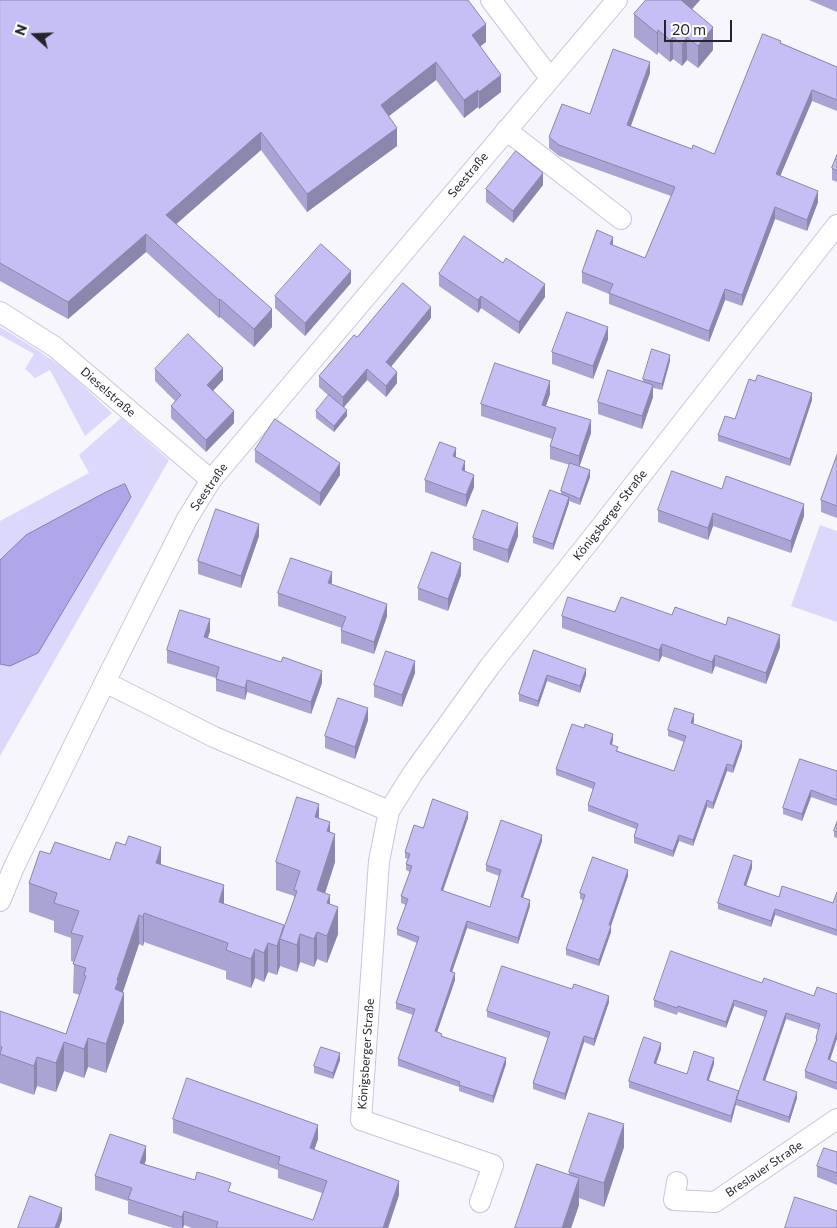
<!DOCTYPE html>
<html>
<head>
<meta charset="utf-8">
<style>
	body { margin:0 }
	#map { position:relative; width:837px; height:1228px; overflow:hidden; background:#f6f6fc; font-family:Commissioner,sans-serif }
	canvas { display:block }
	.north { position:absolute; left:10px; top:10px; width:50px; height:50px; -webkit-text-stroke:4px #fff; paint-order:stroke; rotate:290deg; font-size:14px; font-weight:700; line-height:20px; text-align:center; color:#25242e }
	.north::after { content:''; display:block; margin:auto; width:18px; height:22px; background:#25242e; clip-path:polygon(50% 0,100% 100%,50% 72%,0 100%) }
	.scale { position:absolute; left:664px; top:20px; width:68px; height:22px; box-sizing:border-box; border:2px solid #25242e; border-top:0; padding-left:6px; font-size:15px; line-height:18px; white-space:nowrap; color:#25242e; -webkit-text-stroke:4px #fff; paint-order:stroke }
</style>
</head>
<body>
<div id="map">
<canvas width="837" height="1228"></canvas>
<div class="north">N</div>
<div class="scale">20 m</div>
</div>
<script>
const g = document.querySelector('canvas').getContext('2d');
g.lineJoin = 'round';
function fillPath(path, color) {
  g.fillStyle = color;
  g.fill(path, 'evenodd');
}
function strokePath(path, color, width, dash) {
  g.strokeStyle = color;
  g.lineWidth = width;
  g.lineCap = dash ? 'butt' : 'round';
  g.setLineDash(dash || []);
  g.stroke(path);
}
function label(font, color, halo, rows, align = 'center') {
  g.font = font + ' Commissioner,sans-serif';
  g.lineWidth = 4;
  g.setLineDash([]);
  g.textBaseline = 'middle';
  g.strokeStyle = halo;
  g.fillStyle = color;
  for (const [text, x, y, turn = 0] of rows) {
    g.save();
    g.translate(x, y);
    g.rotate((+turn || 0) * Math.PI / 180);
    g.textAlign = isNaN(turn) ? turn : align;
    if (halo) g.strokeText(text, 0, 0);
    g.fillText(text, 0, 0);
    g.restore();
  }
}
fillPath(new Path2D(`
	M 0,327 L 36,349 L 65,369 L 112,413 L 85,436 L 50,370 L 35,378 L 25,369 L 34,354 L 0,335 Z
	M 121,418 L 169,460 L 0,756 L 0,521 L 89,473 L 79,455 Z
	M 820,525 L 837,531 L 837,622 L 791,606 Z`), '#dcd8fc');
const water = new Path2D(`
	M 125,484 L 131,497 L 38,653 L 10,666 L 0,664 L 0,560 L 26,535 L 106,492 Z`);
fillPath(water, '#b0a7ea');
strokePath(water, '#8680b2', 1);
const minor = new Path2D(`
	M 491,0 L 550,78
	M 506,130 L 621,219
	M 0,312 L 55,347 L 211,480
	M 105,682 L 214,737 L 389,811
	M 0,901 L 14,867 L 105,682 L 187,519 L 211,480 L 617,0
	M 677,1182 L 674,1200 L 715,1202 L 837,1119
	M 480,1202 L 493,1165 L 361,1120 L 379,861 L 389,811 L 413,773 L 490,666 L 592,538 L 837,225`);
strokePath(minor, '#c7c5e1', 22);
strokePath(minor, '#fff', 20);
fillPath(new Path2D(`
	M 0,0 L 486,42 L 480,46 L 501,92 L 479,109 L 478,107 L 464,118 L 436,80 L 389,116 L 397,146 L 307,212 L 261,150 L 176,224 L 272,327 L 254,347 L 220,317 L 219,318 L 146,252 L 68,319 L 0,281 Z
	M 646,0 L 700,0 L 691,10 L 713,50 L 698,68 L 687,60 L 682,66 L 673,59 L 670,62 L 658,52 L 657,55 L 634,37 L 634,14 Z
	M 809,0 L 837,0 L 837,12 Z
	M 781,43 L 837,67 L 837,111 L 812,101 L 780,176 L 818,202 L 807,231 L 775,219 L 742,306 L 725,300 L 709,342 L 609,304 L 609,294 L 582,283 L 582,272 L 613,245 L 645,258 L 671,196 L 559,156 L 549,148 L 549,137 L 590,114 L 650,73 L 631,126 L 692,149 L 714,154 Z
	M 837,155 L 837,182 L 832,180 L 832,168 Z
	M 543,185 L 513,223 L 486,202 L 486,189 Z
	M 439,274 L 545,297 L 519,334 L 481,308 L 478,313 L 439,286 Z
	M 351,283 L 305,336 L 275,308 L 275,296 Z
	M 431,318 L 391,366 L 397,383 L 386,397 L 367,380 L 344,407 L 347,416 L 334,432 L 316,418 L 316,411 L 329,396 L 319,387 L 319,376 L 357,337 Z
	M 608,339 L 593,379 L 552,364 L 552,352 Z
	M 670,361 L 662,390 L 653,388 L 653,397 L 642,429 L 598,414 L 598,402 L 643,382 L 643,379 Z
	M 155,369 L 223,380 L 213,391 L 234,423 L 206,452 L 171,418 L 171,406 L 175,401 L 155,381 Z
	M 550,394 L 546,406 L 591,433 L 579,467 L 590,477 L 580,505 L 569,501 L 569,503 L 553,550 L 533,543 L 533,537 L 561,494 L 561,491 L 570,465 L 550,459 L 550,446 L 552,439 L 481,416 L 481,404 Z
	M 812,400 L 790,466 L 718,441 L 718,435 L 735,419 Z
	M 255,450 L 340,475 L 320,506 L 255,462 Z
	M 837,455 L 837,518 L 821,512 L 821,500 Z
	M 456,457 L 474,487 L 466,507 L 425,492 L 425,480 Z
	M 722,489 L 804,516 L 791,553 L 713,526 L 708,540 L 658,522 L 658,510 Z
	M 259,536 L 241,588 L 198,574 L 198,561 Z
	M 518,536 L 508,563 L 473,550 L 473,538 Z
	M 461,575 L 448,611 L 418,600 L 418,588 Z
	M 332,585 L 387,616 L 374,654 L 341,643 L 341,630 L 342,628 L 278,606 L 278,593 Z
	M 615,612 L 672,615 L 780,647 L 766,684 L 715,666 L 712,674 L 662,656 L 659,662 L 562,628 L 562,616 Z
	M 210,631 L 208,638 L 322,683 L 311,714 L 247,692 L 245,700 L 216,691 L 216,678 L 167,663 L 167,650 Z
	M 534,650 L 586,675 L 580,693 L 547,681 L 538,707 L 519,701 L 519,694 Z
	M 415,673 L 402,707 L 374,697 L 374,685 Z
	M 368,720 L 355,759 L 325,748 L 325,736 Z
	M 694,721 L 693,724 L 742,747 L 733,773 L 727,771 L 713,809 L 707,807 L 693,846 L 679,841 L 673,857 L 634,843 L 634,837 L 636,829 L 588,811 L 588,805 L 593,789 L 556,775 L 556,769 L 584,728 L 613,740 L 612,745 L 618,751 L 674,771 L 684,742 L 668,736 L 668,730 Z
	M 837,771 L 837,806 L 811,797 L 802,821 L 783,814 L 783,808 Z
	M 319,818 L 330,832 L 335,862 L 325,893 L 330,904 L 338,934 L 327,963 L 317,959 L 314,967 L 300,962 L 297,972 L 280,966 L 277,975 L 268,972 L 264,982 L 255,978 L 251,988 L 226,979 L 226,971 L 144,942 L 143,946 L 139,944 L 123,992 L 124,1022 L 106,1073 L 88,1067 L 84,1078 L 64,1071 L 56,1092 L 37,1086 L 34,1095 L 0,1083 L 0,1011 L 66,1034 L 80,995 L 73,993 L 74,962 L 71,961 L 71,938 L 54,932 L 54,921 L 29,912 L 29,883 L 50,854 L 161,865 L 224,904 L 284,927 L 294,900 L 294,896 L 276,890 L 276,862 Z
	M 468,818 L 443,891 L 490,907 L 499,876 L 486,871 L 486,865 L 542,841 L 523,898 L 530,906 L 518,944 L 467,928 L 452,972 L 455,980 L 437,1032 L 442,1037 L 506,1064 L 493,1103 L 459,1091 L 459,1087 L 398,1066 L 398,1059 L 413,1015 L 396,1009 L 396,1003 L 417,943 L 397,935 L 397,929 L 406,905 L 401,903 L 401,896 L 410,872 L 406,870 L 406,864 L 408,859 L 405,858 L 405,852 L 423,828 Z
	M 837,822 L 837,838 L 834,837 L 834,831 Z
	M 752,868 L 746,886 L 779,897 L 833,903 L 837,892 L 837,936 L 775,915 L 771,927 L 718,909 L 718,903 Z
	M 628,876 L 611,926 L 611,932 L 599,966 L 566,955 L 566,949 L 583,900 L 580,899 L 580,893 Z
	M 762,983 L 814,996 L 830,1060 L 837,1063 L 837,1090 L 805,1078 L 805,1071 L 816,1043 L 816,1038 L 819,1030 L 786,1019 L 765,1081 L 797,1098 L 789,1123 L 736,1105 L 736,1104 L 731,1123 L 629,1088 L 629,1081 L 661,1049 L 656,1064 L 687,1074 L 714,1064 L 708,1080 L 739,1092 L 765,1017 L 734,1006 L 726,1028 L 678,1012 L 677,1015 L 654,1007 L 654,1000 Z
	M 609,1002 L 594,1046 L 584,1042 L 565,1100 L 533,1089 L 533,1083 L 548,1038 L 487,1017 L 487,1011 Z
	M 340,1060 L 333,1079 L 314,1073 L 314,1066 Z
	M 173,1119 L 318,1139 L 314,1150 L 399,1195 L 388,1228 L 192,1228 L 184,1225 L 183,1228 L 173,1228 L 128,1214 L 128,1201 L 95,1190 L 95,1176 L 146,1160 L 144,1164 L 231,1192 L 313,1220 L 322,1193 L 278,1178 L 278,1170 L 173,1133 Z
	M 624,1147 L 604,1207 L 579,1198 L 579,1205 L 571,1228 L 515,1228 L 569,1175 L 569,1172 Z
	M 837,1152 L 837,1185 L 817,1177 L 817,1166 Z`), '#a9a4d3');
fillPath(new Path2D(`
	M 681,0 L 700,0 L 680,23 Z
	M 486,24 L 486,42 L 472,53 L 472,35 Z
	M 713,27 L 713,50 L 698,68 L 698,46 Z
	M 658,30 L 658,52 L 657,55 L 657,33 Z
	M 673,37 L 673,59 L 670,62 L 670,40 Z
	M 687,37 L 687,60 L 682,66 L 682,44 Z
	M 436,62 L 436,80 L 381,122 L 381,105 Z
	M 650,62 L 650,73 L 627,136 L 627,125 Z
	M 501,75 L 501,92 L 479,109 L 479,92 Z
	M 478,90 L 478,107 L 464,118 L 464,100 Z
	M 812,90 L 812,101 L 776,186 L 776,174 Z
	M 397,128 L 397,146 L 307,212 L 307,194 Z
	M 261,132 L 261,150 L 166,233 L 166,215 Z
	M 543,173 L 543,185 L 513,223 L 513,211 Z
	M 818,191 L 818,202 L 807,231 L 807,220 Z
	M 775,207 L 775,219 L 742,306 L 742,295 Z
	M 146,234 L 146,252 L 68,319 L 68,302 Z
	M 613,237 L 613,248 L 610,244 Z
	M 351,271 L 351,283 L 305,336 L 305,323 Z
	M 545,284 L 545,297 L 519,334 L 519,322 Z
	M 725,289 L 725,300 L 709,342 L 709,331 Z
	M 481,296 L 481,308 L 478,313 L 478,300 Z
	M 220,299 L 220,317 L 219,318 L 219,300 Z
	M 431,307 L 431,318 L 386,373 L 386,362 Z
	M 272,309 L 272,327 L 254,347 L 254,329 Z
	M 608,327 L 608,339 L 593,379 L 593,366 Z
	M 670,355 L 670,361 L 662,390 L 662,384 Z
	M 223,368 L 223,380 L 207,397 L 207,385 Z
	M 367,369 L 367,380 L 343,408 L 343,397 Z
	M 397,372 L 397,383 L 386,397 L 386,386 Z
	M 550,381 L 550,394 L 542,417 L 542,405 Z
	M 653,385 L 653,397 L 642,429 L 642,416 Z
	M 812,393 L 812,400 L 790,466 L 790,459 Z
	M 347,410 L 347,416 L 334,432 L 334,426 Z
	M 234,411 L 234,423 L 206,452 L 206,440 Z
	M 591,420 L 591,433 L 579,468 L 579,456 Z
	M 456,448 L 456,461 L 453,456 Z
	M 465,461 L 465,473 L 462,470 Z
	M 340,463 L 340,475 L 320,506 L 320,493 Z
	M 590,470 L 590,477 L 580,505 L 580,499 Z
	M 474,475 L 474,487 L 466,507 L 466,495 Z
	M 569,497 L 569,503 L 553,550 L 553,544 Z
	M 804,504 L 804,516 L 791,553 L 791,541 Z
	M 713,513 L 713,526 L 708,540 L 708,528 Z
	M 518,523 L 518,536 L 508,563 L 508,550 Z
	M 259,524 L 259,536 L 241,588 L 241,576 Z
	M 461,563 L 461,575 L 448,611 L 448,599 Z
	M 332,572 L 332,584 L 328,583 Z
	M 387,604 L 387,616 L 374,654 L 374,642 Z
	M 210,619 L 210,631 L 204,649 L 204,637 Z
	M 780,635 L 780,647 L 766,684 L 766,673 Z
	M 662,644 L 662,656 L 659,662 L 659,650 Z
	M 715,655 L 715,666 L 712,674 L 712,662 Z
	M 415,661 L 415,673 L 402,707 L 402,695 Z
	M 586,669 L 586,675 L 580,693 L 580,686 Z
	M 322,671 L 322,683 L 311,714 L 311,702 Z
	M 547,675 L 547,681 L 538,707 L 538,701 Z
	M 247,680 L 247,692 L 245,700 L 245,688 Z
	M 368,708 L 368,720 L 355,759 L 355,747 Z
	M 694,714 L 694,721 L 691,729 L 691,723 Z
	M 613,734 L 613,740 L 610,750 L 610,744 Z
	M 742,741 L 742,747 L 733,773 L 733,766 Z
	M 727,764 L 727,771 L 713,809 L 713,803 Z
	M 811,790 L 811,797 L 802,821 L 802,814 Z
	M 707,800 L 707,807 L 693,846 L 693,840 Z
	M 319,804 L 319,832 L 315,817 Z
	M 468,812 L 468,818 L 441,896 L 441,890 Z
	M 330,822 L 330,850 L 327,831 Z
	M 335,834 L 335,862 L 317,918 L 317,890 Z
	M 542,835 L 542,841 L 521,903 L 521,897 Z
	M 679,835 L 679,841 L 673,857 L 673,851 Z
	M 161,847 L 161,876 L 156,863 Z
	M 752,861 L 752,868 L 744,892 L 744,885 Z
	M 628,870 L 628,876 L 609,931 L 609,925 Z
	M 224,885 L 224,914 L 219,902 Z
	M 330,895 L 330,923 L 327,903 Z
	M 530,900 L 530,906 L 518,944 L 518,938 Z
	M 338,907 L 338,934 L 327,963 L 327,936 Z
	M 775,909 L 775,915 L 771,927 L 771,921 Z
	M 144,913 L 144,942 L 143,946 L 143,917 Z
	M 139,915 L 139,944 L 118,1006 L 124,993 L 124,1022 L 106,1073 L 106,1044 L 117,980 Z
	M 467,921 L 467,928 L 450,978 L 450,971 Z
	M 284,925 L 280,939 L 280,966 L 277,975 L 277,946 Z
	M 611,926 L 611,932 L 599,966 L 599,960 Z
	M 317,932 L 317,959 L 314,967 L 314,939 Z
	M 300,934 L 300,962 L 297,972 L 297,945 Z
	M 268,943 L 268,972 L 264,982 L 264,953 Z
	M 255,949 L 255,978 L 251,988 L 251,959 Z
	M 455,973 L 455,980 L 435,1038 L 435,1031 Z
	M 609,996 L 609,1002 L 594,1046 L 594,1039 Z
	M 734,1000 L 734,1006 L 726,1028 L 726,1022 Z
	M 786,1013 L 786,1019 L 763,1086 L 763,1080 Z
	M 837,1032 L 837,1039 L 828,1066 L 828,1059 Z
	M 584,1036 L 584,1042 L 565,1100 L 565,1094 Z
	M 88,1038 L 88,1067 L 84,1078 L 84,1049 Z
	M 64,1042 L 64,1071 L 56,1092 L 56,1063 Z
	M 661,1043 L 661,1049 L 654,1069 L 654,1063 Z
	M 340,1053 L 340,1060 L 333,1079 L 333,1073 Z
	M 37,1057 L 37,1086 L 34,1095 L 34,1066 Z
	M 506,1058 L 506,1064 L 493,1103 L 493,1096 Z
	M 714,1058 L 714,1064 L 707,1086 L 707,1080 Z
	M 739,1091 L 736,1099 L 736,1104 L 731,1123 L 731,1116 Z
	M 797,1092 L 797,1098 L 789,1123 L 789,1117 Z
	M 624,1124 L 624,1147 L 604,1207 L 604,1183 Z
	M 318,1125 L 318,1139 L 310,1162 L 310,1148 Z
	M 146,1146 L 146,1160 L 140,1177 L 140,1163 Z
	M 579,1178 L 579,1205 L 571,1228 L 562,1228 Z
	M 399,1181 L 399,1195 L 388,1228 L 383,1228 Z
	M 62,1208 L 62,1220 L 59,1228 L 55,1228 Z
	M 184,1211 L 184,1225 L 183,1228 L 182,1228 L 182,1217 Z`), '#8a86ac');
const building = new Path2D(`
	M 0,0 L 468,0 L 486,24 L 472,35 L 501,75 L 479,92 L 478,90 L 464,100 L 436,62 L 381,105 L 397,128 L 307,194 L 261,132 L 166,215 L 272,309 L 254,329 L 220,299 L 219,300 L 146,234 L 68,302 L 0,263 Z
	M 646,0 L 681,0 L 713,27 L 698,46 L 687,37 L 682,44 L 673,37 L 670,40 L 658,30 L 657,33 L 634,14 Z
	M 763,34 L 781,41 L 780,43 L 837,67 L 837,100 L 812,90 L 776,174 L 818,191 L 807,220 L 775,207 L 742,295 L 725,289 L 709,331 L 609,293 L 613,284 L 582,272 L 597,230 L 613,237 L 610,244 L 645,258 L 675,187 L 559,145 L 549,137 L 562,104 L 590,114 L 613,49 L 650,62 L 627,125 L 692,149 L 693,145 L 714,154 Z
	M 516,151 L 543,173 L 513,211 L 486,189 Z
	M 837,155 L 837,171 L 832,168 Z
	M 464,236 L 503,263 L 506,258 L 545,284 L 519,322 L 481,296 L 478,300 L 439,274 Z
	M 321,244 L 351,271 L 305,323 L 275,296 Z
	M 403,283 L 431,307 L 386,362 L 397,372 L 386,386 L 367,369 L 343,397 L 319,376 L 354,335 L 357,337 Z
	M 567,312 L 608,327 L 593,366 L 552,352 Z
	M 188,334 L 223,368 L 207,385 L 234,411 L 206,440 L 171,406 L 181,395 L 155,369 Z
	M 652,349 L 670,355 L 662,384 L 643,379 Z
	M 495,363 L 550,381 L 542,405 L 591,420 L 579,456 L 550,446 L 556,428 L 481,404 Z
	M 608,370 L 653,385 L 642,416 L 598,402 Z
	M 758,375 L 812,393 L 790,459 L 718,435 L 725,416 L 735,419 L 749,379 L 755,381 Z
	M 329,395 L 347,410 L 334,426 L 316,411 Z
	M 275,419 L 340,463 L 320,493 L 255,450 Z
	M 440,442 L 456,448 L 453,456 L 465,461 L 462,470 L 474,475 L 466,495 L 425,480 Z
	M 837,455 L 837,506 L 821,500 Z
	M 570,463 L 590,470 L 580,499 L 561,491 Z
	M 672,471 L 722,489 L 726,476 L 804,504 L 791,541 L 713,513 L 708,528 L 658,510 Z
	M 550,490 L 569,497 L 553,544 L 533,537 Z
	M 216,509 L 259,524 L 241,576 L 198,561 Z
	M 483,510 L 518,523 L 508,550 L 473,538 Z
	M 432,552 L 461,563 L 448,599 L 418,588 Z
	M 291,558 L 332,572 L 328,583 L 387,604 L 374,642 L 341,630 L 346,617 L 278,593 Z
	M 568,597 L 615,612 L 621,597 L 672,615 L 675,607 L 726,625 L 728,617 L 780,635 L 766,673 L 715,655 L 712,662 L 662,644 L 659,650 L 562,616 Z
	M 180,610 L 210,619 L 204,637 L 281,662 L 283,657 L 322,671 L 311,702 L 247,680 L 245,688 L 216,679 L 219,667 L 167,650 Z
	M 534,650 L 586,669 L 580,686 L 547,675 L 538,701 L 519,694 Z
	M 386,651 L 415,661 L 402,695 L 374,685 Z
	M 338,698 L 368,708 L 355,747 L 325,736 Z
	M 675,708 L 694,714 L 691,723 L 742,741 L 733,766 L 727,764 L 713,803 L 707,800 L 693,840 L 679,835 L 673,851 L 634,837 L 638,824 L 588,805 L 595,783 L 556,769 L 572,724 L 584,728 L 585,724 L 613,734 L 610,744 L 618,747 L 616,751 L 674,771 L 686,736 L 668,730 Z
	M 800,759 L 837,771 L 837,800 L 811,790 L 802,814 L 783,808 Z
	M 297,797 L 319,804 L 315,817 L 330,822 L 327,831 L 335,834 L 317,890 L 330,895 L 327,903 L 338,907 L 327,936 L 317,932 L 314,939 L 300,934 L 297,945 L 280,939 L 297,891 L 294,890 L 300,871 L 276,862 Z
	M 433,799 L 468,812 L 441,890 L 490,907 L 501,870 L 486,865 L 501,820 L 542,835 L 521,897 L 530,900 L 518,938 L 467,921 L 450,971 L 455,973 L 435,1031 L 442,1034 L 441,1036 L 506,1058 L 493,1096 L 459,1085 L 460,1082 L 398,1059 L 415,1009 L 396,1003 L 419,937 L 397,929 L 408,899 L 401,896 L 412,866 L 406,864 L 410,854 L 405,852 L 414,825 L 423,828 Z
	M 837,822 L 837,832 L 834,831 Z
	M 129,836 L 161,847 L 156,863 L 224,885 L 219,902 L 284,925 L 277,946 L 268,943 L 264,953 L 255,949 L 251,959 L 226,950 L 228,943 L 144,913 L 143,917 L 139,915 L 117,980 L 118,981 L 115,989 L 124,993 L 106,1044 L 88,1038 L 84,1049 L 64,1042 L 56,1063 L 37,1057 L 34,1066 L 0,1054 L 2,1047 L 0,1046 L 0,1011 L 66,1034 L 86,976 L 84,975 L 86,968 L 73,964 L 83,936 L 71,933 L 79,911 L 54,903 L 57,893 L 29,883 L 40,851 L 50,854 L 55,842 L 110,860 L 116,842 L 125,845 Z
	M 734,855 L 752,861 L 744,885 L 779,897 L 782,886 L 833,903 L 837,892 L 837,930 L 775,909 L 771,921 L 718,903 Z
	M 593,857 L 628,870 L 609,925 L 611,926 L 599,960 L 566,949 L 585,895 L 580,893 Z
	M 671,951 L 762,983 L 764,978 L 814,996 L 817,987 L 837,994 L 837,1032 L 828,1059 L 837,1063 L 837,1083 L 805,1071 L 817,1039 L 816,1038 L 820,1024 L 786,1013 L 763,1080 L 797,1092 L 789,1117 L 736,1099 L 767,1011 L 734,1000 L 726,1022 L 678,1006 L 677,1008 L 654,1000 Z
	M 502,966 L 572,989 L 574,984 L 609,996 L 594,1039 L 584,1036 L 565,1094 L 533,1083 L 550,1032 L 487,1011 Z
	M 644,1037 L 661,1043 L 654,1063 L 687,1074 L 694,1051 L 714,1058 L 707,1080 L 739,1091 L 731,1116 L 629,1081 Z
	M 321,1047 L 340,1053 L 333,1073 L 314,1066 Z
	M 187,1078 L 318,1125 L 310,1148 L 399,1181 L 383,1228 L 216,1228 L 218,1222 L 184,1211 L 182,1217 L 128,1199 L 132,1188 L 95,1176 L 110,1134 L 146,1146 L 140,1163 L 195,1180 L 197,1172 L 207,1175 L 231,1183 L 228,1191 L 313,1220 L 327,1181 L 278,1164 L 280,1157 L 173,1119 Z
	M 589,1113 L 624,1124 L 604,1183 L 569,1172 Z
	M 824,1148 L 837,1152 L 837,1173 L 817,1166 Z
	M 537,1164 L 579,1178 L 562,1228 L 515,1228 Z
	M 30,1196 L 62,1208 L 55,1228 L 18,1228 Z
	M 795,1197 L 837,1211 L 837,1228 L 785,1228 Z`);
fillPath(building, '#c5bff5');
strokePath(building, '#8a86ac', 1);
label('12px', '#25242e', '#fff', [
	["Seestraße",468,175,-50],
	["Dieselstraße",108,392,41],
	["Seestraße",209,487,-55],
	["Königsberger Straße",610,515,-52],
	["Königsberger Straße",366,1054,-86],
	["Breslauer Straße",764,1169,-34]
]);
</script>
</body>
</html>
